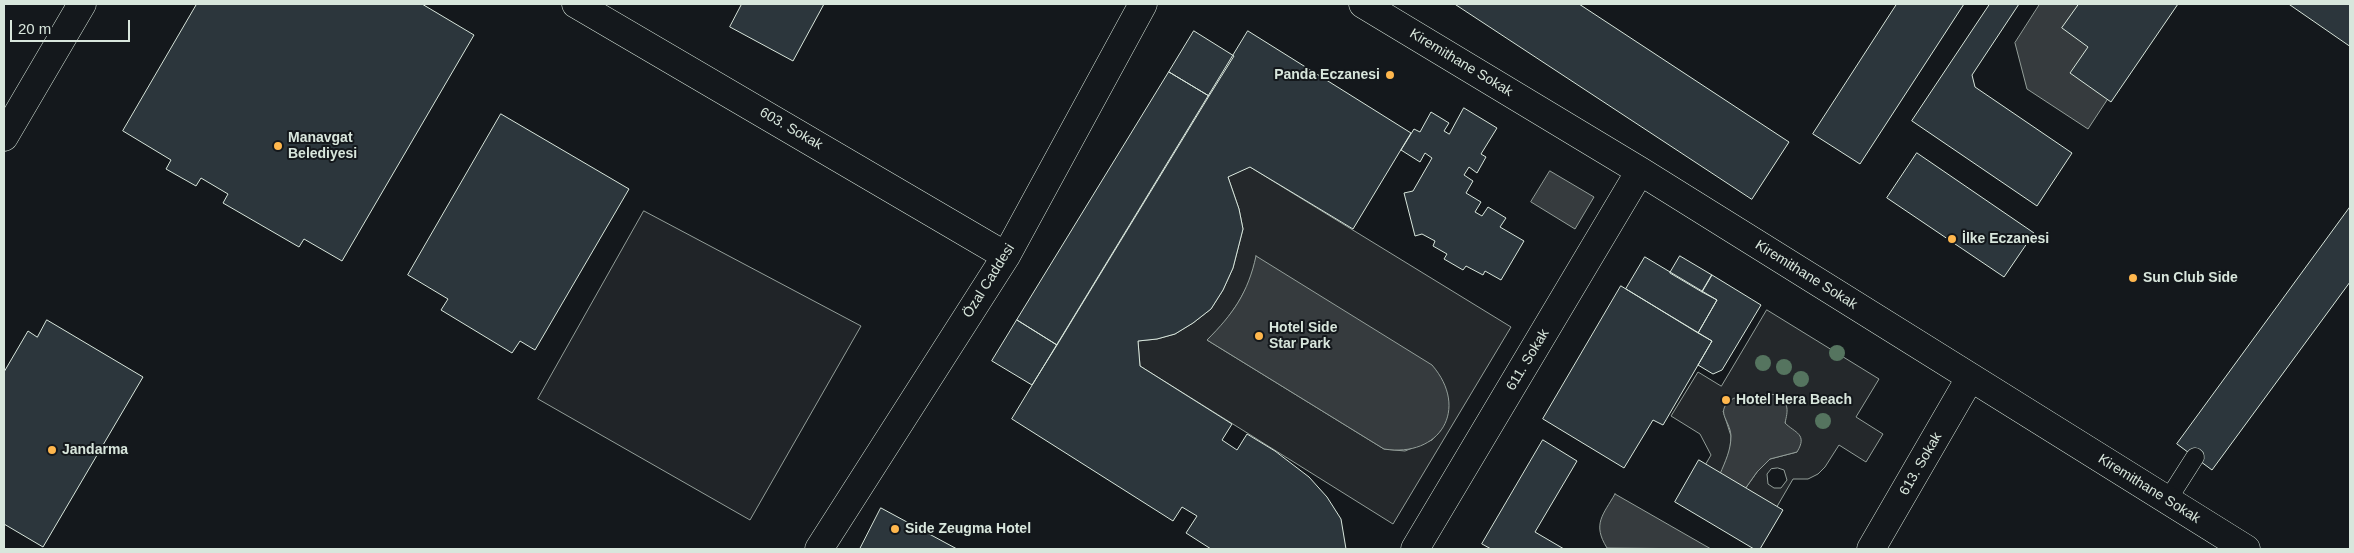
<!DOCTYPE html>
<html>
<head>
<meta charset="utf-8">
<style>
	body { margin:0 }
	#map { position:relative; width:2354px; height:553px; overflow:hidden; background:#14181c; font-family:Helvetica,sans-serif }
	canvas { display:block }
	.frame { position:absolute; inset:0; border:5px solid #d8e6dc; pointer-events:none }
	.scale { position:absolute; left:10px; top:20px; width:120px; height:22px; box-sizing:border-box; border:2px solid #d8e6dc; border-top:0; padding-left:6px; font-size:15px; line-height:18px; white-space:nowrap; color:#d8e6dc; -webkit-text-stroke:4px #14181c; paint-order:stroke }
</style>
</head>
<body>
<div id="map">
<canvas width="2354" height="553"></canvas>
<div class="frame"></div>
<div class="scale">20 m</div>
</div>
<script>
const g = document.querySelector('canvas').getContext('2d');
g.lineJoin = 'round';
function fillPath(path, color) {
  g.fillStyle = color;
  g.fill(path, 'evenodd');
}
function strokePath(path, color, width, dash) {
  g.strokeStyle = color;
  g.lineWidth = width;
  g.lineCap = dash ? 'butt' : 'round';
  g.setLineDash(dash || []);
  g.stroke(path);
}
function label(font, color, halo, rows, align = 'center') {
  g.font = font + ' Helvetica,sans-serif';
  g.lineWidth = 4;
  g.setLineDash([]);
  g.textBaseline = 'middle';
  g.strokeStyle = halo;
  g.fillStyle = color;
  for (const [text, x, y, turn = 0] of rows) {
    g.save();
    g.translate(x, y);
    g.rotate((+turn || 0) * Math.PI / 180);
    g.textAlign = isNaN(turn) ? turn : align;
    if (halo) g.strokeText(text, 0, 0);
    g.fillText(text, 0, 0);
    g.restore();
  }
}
const green = new Path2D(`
	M 644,211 L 861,326 L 750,520 L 538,399 Z`);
fillPath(green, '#202428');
strokePath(green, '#939e99', 1);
const parking = new Path2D(`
	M 1250,167 L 1511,327 L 1393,524 L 1140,366 L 1138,341 L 1157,339 L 1175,334 L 1193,323 L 1211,309 L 1223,290 L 1233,268 L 1243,229 L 1239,209 L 1228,177 ZM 1257,257 L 1441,430 L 1432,440 L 1405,451 L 1384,449 L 1207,340 L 1224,323 L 1238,303 L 1250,281 Z
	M 1767,310 L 1879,379 L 1856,417 L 1883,434 L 1866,462 L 1839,445 L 1825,467 L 1818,474 L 1808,479 L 1793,479 L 1775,510 L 1704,467 L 1711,455 L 1700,434 L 1671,416 L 1698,372 L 1721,386 ZM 1779,395 L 1786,404 L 1785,423 L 1797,452 L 1770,459 L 1757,472 L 1745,489 L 1721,474 L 1730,450 L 1731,436 L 1723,411 L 1747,400 L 1754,403 L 1762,396 ZM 1778,468 L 1784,470 L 1787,480 L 1781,488 L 1774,488 L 1768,484 L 1767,474 L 1771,469 Z`);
fillPath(parking, '#24282b');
strokePath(parking, '#939e99', 1);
const water = new Path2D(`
	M 2040,4 L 2085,4 L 2069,28 L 2094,46 L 2111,94 L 2088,129 L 2027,89 L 2015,43 Z
	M 1550,171 L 1594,197 L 1575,229 L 1531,202 Z
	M 1256,256 L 1432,365 C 1470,409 1440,458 1384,449 L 1207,340 C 1233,314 1248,293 1256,256 Z
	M 1767,394 L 1779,395 C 1789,405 1788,410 1785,423 C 1795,433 1808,434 1797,452 L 1770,459 L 1757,472 L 1745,489 L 1720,474 C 1725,462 1731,450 1731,436 C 1730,419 1713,411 1734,398 L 1754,403 Z
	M 1615,494 L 1711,549 L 1607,548 C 1592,524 1603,515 1615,494 Z`);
fillPath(water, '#363b3e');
strokePath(water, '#939e99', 1);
const building = new Path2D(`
	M 197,4 L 422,4 L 474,35 L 342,261 L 304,239 L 299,247 L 223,203 L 228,194 L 201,178 L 196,186 L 166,169 L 171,160 L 123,131 Z
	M 742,4 L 824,4 L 793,61 L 730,27 Z
	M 1455,4 L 1579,4 L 1789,142 L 1752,199 Z
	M 1897,4 L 1964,4 L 1860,164 L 1813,134 Z
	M 1990,4 L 2019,4 L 1972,75 L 1975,87 L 2072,153 L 2037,206 L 1912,121 Z
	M 2079,4 L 2178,4 L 2111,102 L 2070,73 L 2088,47 L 2062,28 Z
	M 2289,4 L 2350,4 L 2350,46 Z
	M 1194,31 L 1234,56 L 1209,96 L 1169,72 Z
	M 1248,31 L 1411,133 L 1353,229 L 1250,167 L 1228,177 L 1239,209 L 1243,229 L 1233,268 L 1223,290 L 1211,309 L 1193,323 L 1175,334 L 1157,339 L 1138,341 L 1140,366 L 1232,424 L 1222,440 L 1237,450 L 1247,434 L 1275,451 L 1309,477 L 1327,497 L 1341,519 L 1346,549 L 1211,549 L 1186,533 L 1197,516 L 1182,507 L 1173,521 L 1012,419 Z
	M 1169,72 L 1209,96 L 1057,345 L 1017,320 Z
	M 1464,108 L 1497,128 L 1481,154 L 1486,157 L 1477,173 L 1469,167 L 1464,175 L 1473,181 L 1466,193 L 1481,202 L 1475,212 L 1482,216 L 1488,207 L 1506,218 L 1500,227 L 1524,241 L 1501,280 L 1485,271 L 1483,275 L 1466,266 L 1463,270 L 1444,259 L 1447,254 L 1433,246 L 1435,241 L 1422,234 L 1415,236 L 1404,193 L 1413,191 L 1432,158 L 1425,153 L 1420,162 L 1401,150 L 1414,129 L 1420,132 L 1431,112 L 1449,123 L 1444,131 L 1449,134 Z
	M 501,114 L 629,189 L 535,350 L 520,341 L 512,353 L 441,310 L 448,299 L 408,275 Z
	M 1917,153 L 2034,233 L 2004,277 L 1887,198 Z
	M 2350,207 L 2350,282 L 2212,470 L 2177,444 Z
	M 1680,256 L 1712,275 L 1702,292 L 1670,273 Z
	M 1645,257 L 1717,300 L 1698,333 L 1626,289 Z
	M 1712,275 L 1761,305 L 1722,370 L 1713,374 L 1698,365 L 1712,341 L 1698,333 L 1717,300 L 1702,292 Z
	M 1621,286 L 1712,341 L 1663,425 L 1653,420 L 1624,468 L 1543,419 Z
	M 47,320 L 143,377 L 43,547 L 4,524 L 4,372 L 28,331 L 37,337 Z
	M 1017,320 L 1057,345 L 1032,385 L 992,361 Z
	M 1543,440 L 1577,461 L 1535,532 L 1564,549 L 1491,549 L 1482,544 Z
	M 1699,460 L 1783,510 L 1760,549 L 1754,549 L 1675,502 Z
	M 881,508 L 957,549 L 860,549 Z`);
fillPath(building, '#2c363c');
strokePath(building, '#d8e6dc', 1);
const lane = new Path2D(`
	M 2167,501 L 2195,457`);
const street = new Path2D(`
	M 576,4 L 1006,256
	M 1363,4 L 1640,171 L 2246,549
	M 819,549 L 1006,256 L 1143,4
	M 1415,549 L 1640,171
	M 1871,549 L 1970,378`);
const secondary = new Path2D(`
	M 4,137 L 82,4`);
strokePath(lane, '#d8e6dc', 19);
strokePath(street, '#d8e6dc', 29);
strokePath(secondary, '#d8e6dc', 29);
strokePath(lane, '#14181c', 18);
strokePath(street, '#14181c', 28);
strokePath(secondary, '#14181c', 28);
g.fillStyle = '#55745f';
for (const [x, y] of [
	[1837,353],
	[1763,363],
	[1784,367],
	[1801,379],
	[1823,421]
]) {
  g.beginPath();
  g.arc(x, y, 8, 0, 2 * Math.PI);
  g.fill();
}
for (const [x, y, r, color] of [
	[1390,75,5,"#ffb74d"],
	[278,146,5,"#ffb74d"],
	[1952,239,5,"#ffb74d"],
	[2133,278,5,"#ffb74d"],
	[1259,336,5,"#ffb74d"],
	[1726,400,5,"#ffb74d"],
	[52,450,5,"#ffb74d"],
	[895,529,5,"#ffb74d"]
]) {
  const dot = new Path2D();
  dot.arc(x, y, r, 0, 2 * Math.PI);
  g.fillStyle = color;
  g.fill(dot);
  strokePath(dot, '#14181c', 2);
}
label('14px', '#d8e6dc', '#14181c', [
	["Kiremithane Sokak",1461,63,31],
	["603. Sokak",791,129,30],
	["Kiremithane Sokak",1806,275,32],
	["Özal Caddesi",989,281,-58],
	["611. Sokak",1528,360,-59],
	["613. Sokak",1921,464,-60],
	["Kiremithane Sokak",2149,489,32]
]);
label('bold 14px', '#d8e6dc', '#14181c', [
	["Panda Eczanesi",1380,75,"right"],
	["Manavgat",288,138],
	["Belediyesi",288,154],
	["İlke Eczanesi",1962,239],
	["Sun Club Side",2143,278],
	["Hotel Side",1269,328],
	["Star Park",1269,344],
	["Hotel Hera Beach",1736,400],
	["Jandarma",62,450],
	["Side Zeugma Hotel",905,529]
], 'left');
</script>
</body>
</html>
